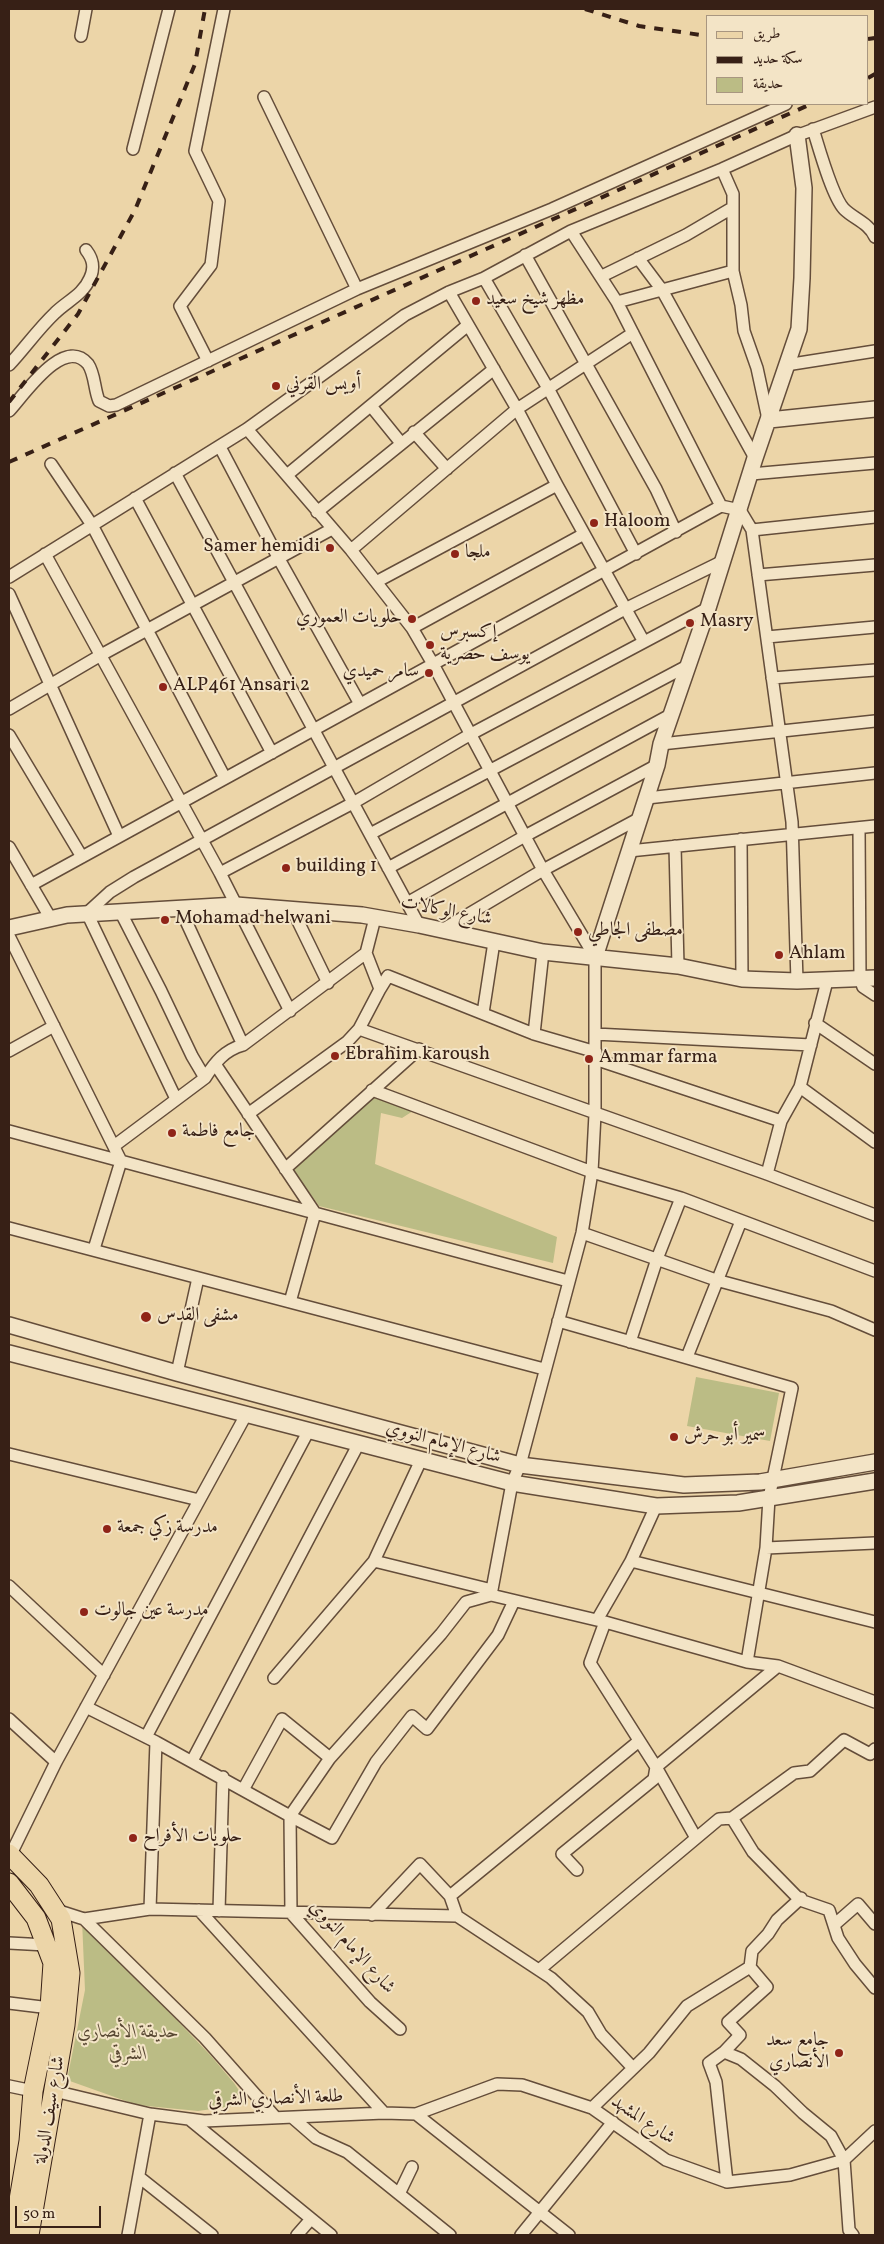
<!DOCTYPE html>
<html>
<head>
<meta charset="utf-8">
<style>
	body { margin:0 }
	#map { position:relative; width:884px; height:2244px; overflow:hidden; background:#ecd5a8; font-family:Vollkorn,Amiri,serif }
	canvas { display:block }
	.frame { position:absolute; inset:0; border:10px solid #372016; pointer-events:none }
	.legend { position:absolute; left:706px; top:15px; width:162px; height:90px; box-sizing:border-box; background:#f3e4c6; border:1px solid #a89680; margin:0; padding:6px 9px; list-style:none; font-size:15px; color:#372016 }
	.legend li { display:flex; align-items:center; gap:10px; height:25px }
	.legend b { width:25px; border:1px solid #a89680 }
	.scale { position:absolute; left:15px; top:2206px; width:86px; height:22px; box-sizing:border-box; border:2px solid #372016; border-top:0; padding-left:6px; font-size:15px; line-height:18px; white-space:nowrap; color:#372016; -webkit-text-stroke:4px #f3e4c6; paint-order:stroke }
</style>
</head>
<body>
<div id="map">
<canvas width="884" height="2244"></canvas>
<div class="frame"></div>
<ul class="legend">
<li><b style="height:6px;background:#ecd5a8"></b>طريق</li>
<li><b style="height:6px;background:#372016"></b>سكة حديد</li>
<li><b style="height:14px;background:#bbbc85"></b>حديقة</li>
</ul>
<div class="scale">50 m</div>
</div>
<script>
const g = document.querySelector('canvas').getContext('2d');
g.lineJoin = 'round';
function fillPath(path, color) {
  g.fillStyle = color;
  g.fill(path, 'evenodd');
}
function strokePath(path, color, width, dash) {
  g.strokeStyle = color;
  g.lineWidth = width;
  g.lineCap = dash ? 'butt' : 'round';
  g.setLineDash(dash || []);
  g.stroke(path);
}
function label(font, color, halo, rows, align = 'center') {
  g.font = font + ' Vollkorn,Amiri,serif';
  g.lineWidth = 4;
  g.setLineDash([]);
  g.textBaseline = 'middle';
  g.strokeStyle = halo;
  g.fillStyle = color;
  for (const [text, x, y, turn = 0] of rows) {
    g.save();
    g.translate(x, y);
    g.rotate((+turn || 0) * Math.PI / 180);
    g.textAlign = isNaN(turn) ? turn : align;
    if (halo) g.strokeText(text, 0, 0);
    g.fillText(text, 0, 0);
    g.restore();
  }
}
fillPath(new Path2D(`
	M 375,1096 L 413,1111 L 402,1118 L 381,1113 L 375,1164 L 557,1237 L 553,1263 L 319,1206 L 292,1168 Z
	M 696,1377 L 779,1393 L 770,1441 L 687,1426 Z
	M 82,1920 L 211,2056 L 234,2083 L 248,2104 L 198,2111 L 137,2105 L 67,2080 L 85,1990 Z`), '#bbbc85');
const minor = new Path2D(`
	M 81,36 L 86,9
	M 264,97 L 357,289
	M 813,129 C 819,148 832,196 844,209 C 854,219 869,223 875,237
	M 133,149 L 169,9
	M 722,169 L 733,194 L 733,271 L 741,305 L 744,331 L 757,368 L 768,419
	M 571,231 L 617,302 L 721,506
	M 525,255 L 656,489 L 676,532
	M 638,258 L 662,290 L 755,458
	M 602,276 L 686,235 L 732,208
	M 484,278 L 549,390 L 636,554
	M 449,292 L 517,409 L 557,485 L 644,642
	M 617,302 L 733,271
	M 208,361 L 180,306 L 211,265 L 219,201 L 195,151 L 224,9
	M 9,365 C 25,348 38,329 55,313 C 67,301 83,295 90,278 C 95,267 93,259 86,250
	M 786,365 L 875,351
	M 371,406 L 401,443
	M 9,411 C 24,395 64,335 88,364 C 95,374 94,389 99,401 L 109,406 L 116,405 L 357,289 L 552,209 L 786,104
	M 247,429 L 351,550 L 412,628 L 433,664 L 543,870 L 595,957 L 595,1114 L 592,1172 L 582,1233 L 520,1465 L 512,1483 L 491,1595
	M 414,432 L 447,469
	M 220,447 L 279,559 L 360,704
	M 51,464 L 92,525 L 225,778
	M 175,473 L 419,925
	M 751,474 L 875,463
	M 287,475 L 468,325
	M 135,498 L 272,753
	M 317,512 L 494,369
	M 752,530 L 875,517
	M 351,550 L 517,409 L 633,333
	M 45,554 L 220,873 L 290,1011
	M 758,575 L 875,565
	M 9,577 L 247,429 L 405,315 L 449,292 L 484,278 L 571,231 L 722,169 L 793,137 L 875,107
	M 376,582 L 557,485
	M 9,594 L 119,836
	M 412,628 L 584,534
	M 767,637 L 875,627
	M 772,678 L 875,670
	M 9,709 L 101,655 L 332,529
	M 9,735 L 82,857
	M 661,744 L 875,721
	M 647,798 L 875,773
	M 859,828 L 860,978 L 863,987 L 875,995
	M 370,834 L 687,666
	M 741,839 L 742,979
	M 675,846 L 678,966
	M 9,847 L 51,919
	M 629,851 L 875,826
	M 388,868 L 672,714
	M 220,873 L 353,803 L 471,734 L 708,608
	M 31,885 L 721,506 L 740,510 L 752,530 L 792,822 L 797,981
	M 407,903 L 525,836 L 657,765
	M 180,908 L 243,1045
	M 292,909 L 328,983
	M 120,911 L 161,991 L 192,1056 L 205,1078
	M 442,930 L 543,870 L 640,818
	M 9,936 L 121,1161 L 94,1249
	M 380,989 L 388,976 L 534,1034 L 596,1052
	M 483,1013 L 494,942
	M 815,1023 L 875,1064
	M 359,1029 L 767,1174 L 875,1215
	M 534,1034 L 543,952
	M 595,1034 L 811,1045
	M 9,1051 L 54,1026
	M 595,1059 L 781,1121
	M 215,1064 L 315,1213 L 290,1302
	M 800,1087 L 875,1142
	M 372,1090 L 592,1172 L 681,1198 L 875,1271
	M 176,1099 L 87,913 L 110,892 L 134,877 L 625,609 L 723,561
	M 248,1114 L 347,1042 L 359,1029 L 380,989 L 366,953
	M 9,1131 L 568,1281
	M 114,1146 L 205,1078 C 215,1062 225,1050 243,1045 L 366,953 L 375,918
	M 285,1169 L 419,1049
	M 767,1174 L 781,1121 L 800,1087 L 827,981
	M 9,1228 L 544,1369
	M 582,1233 L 716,1280 L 831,1311 L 875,1330
	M 558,1321 L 792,1388 L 769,1498 L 766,1548 L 747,1662
	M 630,1342 L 657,1259 L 681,1198
	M 687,1357 L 741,1221
	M 177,1373 L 198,1278
	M 9,1454 L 199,1500
	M 766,1548 L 875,1543
	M 374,1561 L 492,1590
	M 631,1561 L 656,1506
	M 9,1586 L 104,1675
	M 514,1601 L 498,1635 L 427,1729 L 412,1716 L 376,1762 L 332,1838 L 290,1816 L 330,1758 L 441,1634 L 466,1602 L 491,1595 L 605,1622 L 747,1662 L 778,1666 L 875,1702
	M 597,1620 L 631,1561 L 875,1622
	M 605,1622 L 590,1663 L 656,1767 L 696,1838
	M 274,1678 L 374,1561 L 421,1460
	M 86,1707 L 156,1742 L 290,1816 L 291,1913 L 370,2002 L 400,2029
	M 9,1719 L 56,1762
	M 146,1737 L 309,1430
	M 192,1761 L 359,1443
	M 243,1790 L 282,1719 L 330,1758
	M 732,1818 L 753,1852 L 800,1900 L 829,1910 L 838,1938 L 855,1964 L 875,1988
	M 10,1856 L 56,1762 L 247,1413
	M 577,1870 L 562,1854 L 654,1779 L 656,1767 L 778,1666
	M 450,1896 L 639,1741
	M 150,1909 L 156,1742
	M 56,1910 L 84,1919 L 150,1909 L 457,1916 L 551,1978 L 588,2012 L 601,2034 L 633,2068
	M 199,1910 L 384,2113
	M 219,1911 L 223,1777
	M 372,1915 L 420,1864 L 450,1896 L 457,1916
	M 84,1919 L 205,2038 L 276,2118
	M 834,1925 L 858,1904 L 875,1924
	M 9,1943 L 46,1945
	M 539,1970 L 719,1819 L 732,1818 L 794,1773 L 810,1771 L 844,1740 L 870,1754 L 875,1749
	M 9,2003 L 50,2008
	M 724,2052 L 741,2059 L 775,2086 L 803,2113 L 831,2136 L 844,2160 L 849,2230 L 853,2235
	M 9,2086 L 33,2091
	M 54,2091 L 150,2114 L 204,2121 L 384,2113 L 416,2114 L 497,2084 L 522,2085 L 592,2108 L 666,2160 L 727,2182 L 790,2175 L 844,2160 L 875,2131
	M 592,2108 L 649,2053 L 687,2006 L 750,1967
	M 416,2114 L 569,2235
	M 293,2118 L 316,2138 L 347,2152 L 450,2235
	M 189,2119 L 331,2235
	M 139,2177 L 212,2235
	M 727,2182 L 716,2082 L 709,2063 L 724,2052 L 740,2035 L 728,2022 L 767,1987 L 750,1967 L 752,1951 L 768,1934 L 777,1920 L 801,1898
	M 399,2194 L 412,2167
	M 128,2235 L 150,2114
	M 297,2235 L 311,2219
	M 521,2235 L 613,2122`);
const tertiary = new Path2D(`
	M 769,420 L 875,409
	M 9,928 L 67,915 L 236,905 L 362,915 L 419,925 L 543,952 L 678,966 L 742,979 L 797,981 L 875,978
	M 595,957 L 657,765 L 661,744 L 708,608 L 755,458 L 799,329 L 802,278 L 804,188 L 797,135
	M 9,1325 L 177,1373 L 520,1465 L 684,1485 L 760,1482 L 875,1462
	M 9,1353 L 512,1483 L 656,1506 L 738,1503 L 875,1481`);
const primary = new Path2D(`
	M 9,1854 L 39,1885 L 61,1919 L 70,1973 L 65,2025 L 29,2235
	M 9,1883 L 36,1918 L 53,1963 L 50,2008 L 33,2091 L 29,2141 L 13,2235`);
strokePath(minor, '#644d3a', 14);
strokePath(tertiary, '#644d3a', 18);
strokePath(primary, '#372016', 21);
strokePath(minor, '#f3e4c6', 11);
strokePath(tertiary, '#f3e4c6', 15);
strokePath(primary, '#ecd5a8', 19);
strokePath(new Path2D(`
	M 585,9 L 639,26 L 708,36
	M 868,39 L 875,38
	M 868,78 L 875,74
	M 9,402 L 78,314 L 135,210 L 195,64 L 205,9
	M 9,462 L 811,104`), '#372016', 4, [9, 9]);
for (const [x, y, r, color] of [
	[476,301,5,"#8f2418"],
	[276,386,5,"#8f2418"],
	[594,523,5,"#8f2418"],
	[330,548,5,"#8f2418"],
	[455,554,5,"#8f2418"],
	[412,619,5,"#8f2418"],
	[690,623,5,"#8f2418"],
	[430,645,5,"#8f2418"],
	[429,673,5,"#8f2418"],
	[163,687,5,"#8f2418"],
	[286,868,5,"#8f2418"],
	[165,920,5,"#8f2418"],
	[578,932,5,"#8f2418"],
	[779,955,5,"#8f2418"],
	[335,1056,5,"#8f2418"],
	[589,1059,5,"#8f2418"],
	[172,1133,5,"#8f2418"],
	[146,1317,6,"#8f2418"],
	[674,1437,5,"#8f2418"],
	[107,1529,5,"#8f2418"],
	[84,1612,5,"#8f2418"],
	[133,1838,5,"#8f2418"],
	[839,2053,5,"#8f2418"]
]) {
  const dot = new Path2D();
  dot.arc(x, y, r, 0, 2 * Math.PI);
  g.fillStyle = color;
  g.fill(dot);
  strokePath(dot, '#f3e4c6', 2);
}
label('19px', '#372016', '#f3e4c6', [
	["مظهر شيخ سعيد",486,301],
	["أويس القرني",286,386],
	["Haloom",604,523],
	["Samer hemidi",320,548,"right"],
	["ملجا",465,554],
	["حلويات العموري",402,619,"right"],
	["Masry",700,623],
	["إكسبرس",440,634],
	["يوسف حصرية",440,656],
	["سامر حميدي",419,673,"right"],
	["ALP461 Ansari 2",173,687],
	["building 1",296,868],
	["Mohamad helwani",175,920],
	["مصطفى الجاطي",588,932],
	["Ahlam",789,955],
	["Ebrahim karoush",345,1056],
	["Ammar farma",599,1059],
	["جامع فاطمة",182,1133],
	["مشفى القدس",157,1317],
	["سمير أبو حرش",684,1437],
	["مدرسة زكي جمعة",117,1529],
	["مدرسة عين جالوت",94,1612],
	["حلويات الأفراح",143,1838],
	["جامع سعد",829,2042,"right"],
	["الأنصاري",829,2064,"right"]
], 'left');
label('19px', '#372016', '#f3e4c6', [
	["شارع الوكالات",446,912,11],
	["شارع الإمام النووي",443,1444,15],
	["شارع الإمام النووي",351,1948,48],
	["طلعة الأنصاري الشرقي",276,2100,-2],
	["شارع سيف الدولة",51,2110,-80],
	["شارع المشهد",642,2121,34]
]);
label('italic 19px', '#584732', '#f3e4c6', [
	["حديقة الأنصاري",128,2034],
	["الشرقي",128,2056]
]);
</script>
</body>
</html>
